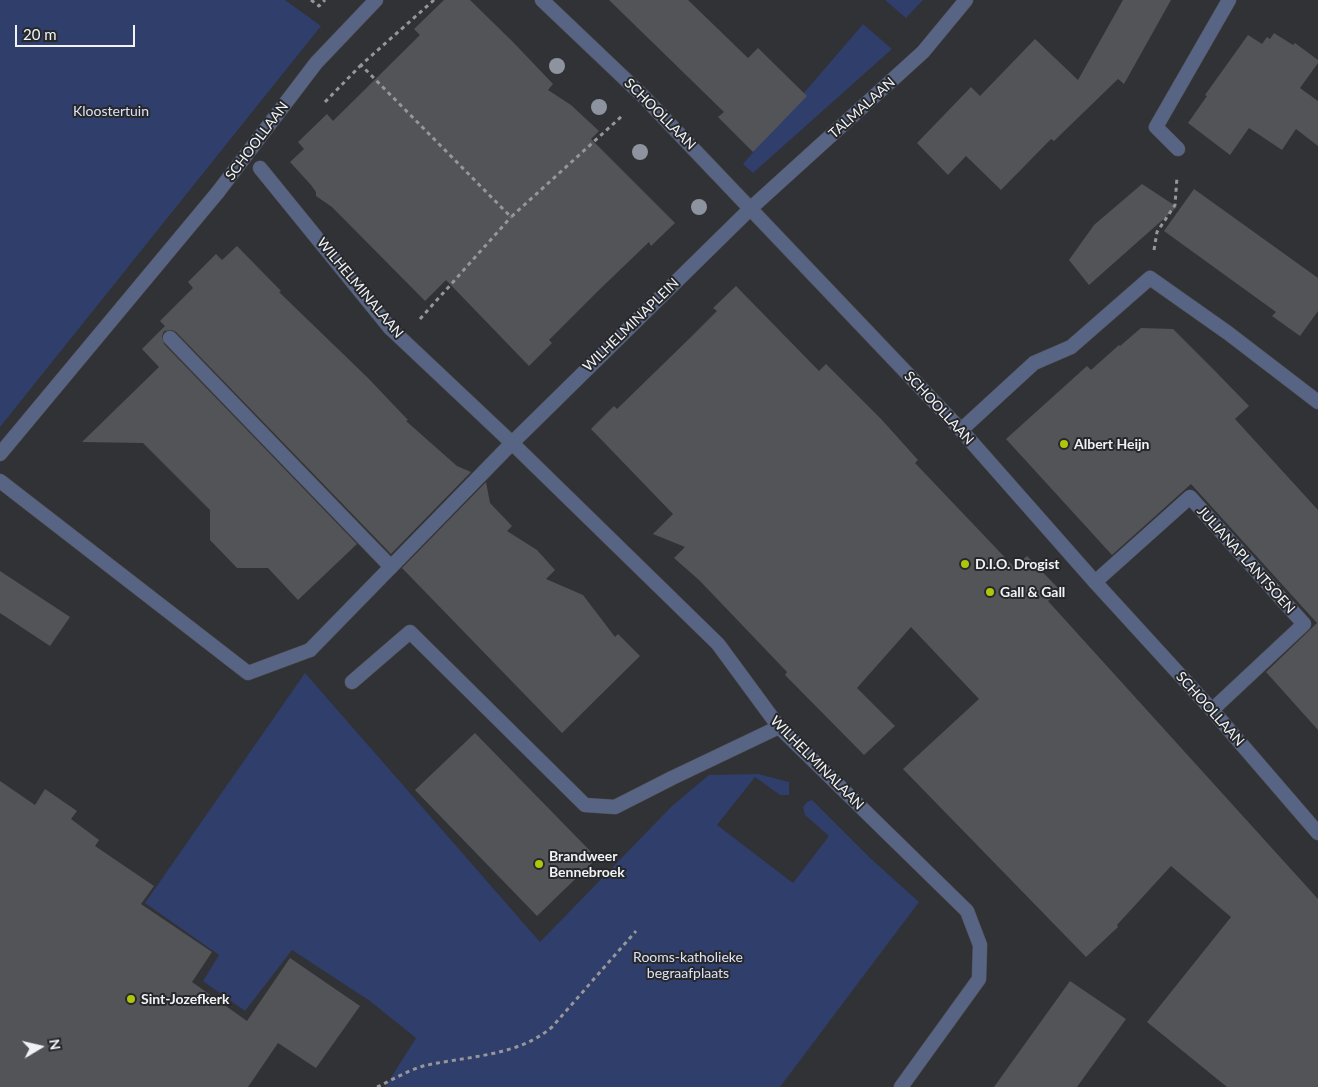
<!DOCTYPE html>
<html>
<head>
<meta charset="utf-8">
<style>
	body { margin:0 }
	#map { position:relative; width:1318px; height:1087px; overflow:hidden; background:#313235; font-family:Lato,sans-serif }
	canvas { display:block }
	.north { position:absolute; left:15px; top:1022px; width:50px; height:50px; -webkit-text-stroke:4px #27282b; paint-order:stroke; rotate:81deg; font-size:14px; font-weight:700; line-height:20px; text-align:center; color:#f1f2f4 }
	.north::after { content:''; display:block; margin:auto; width:18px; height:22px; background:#f1f2f4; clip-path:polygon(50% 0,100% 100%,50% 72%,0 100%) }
	.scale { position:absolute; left:15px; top:25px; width:120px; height:22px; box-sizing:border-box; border:2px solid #f1f2f4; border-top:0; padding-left:6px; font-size:15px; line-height:18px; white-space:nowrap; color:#f1f2f4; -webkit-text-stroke:4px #27282b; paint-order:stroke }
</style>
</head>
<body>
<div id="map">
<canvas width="1318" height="1087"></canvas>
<div class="north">N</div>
<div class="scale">20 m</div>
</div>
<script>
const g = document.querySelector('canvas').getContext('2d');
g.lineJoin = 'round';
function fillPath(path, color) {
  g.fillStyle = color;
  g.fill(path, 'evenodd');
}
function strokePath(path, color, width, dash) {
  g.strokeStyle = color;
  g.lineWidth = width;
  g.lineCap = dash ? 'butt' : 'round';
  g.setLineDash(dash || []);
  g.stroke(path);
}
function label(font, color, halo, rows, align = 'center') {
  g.font = font + ' Lato,sans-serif';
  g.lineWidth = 4;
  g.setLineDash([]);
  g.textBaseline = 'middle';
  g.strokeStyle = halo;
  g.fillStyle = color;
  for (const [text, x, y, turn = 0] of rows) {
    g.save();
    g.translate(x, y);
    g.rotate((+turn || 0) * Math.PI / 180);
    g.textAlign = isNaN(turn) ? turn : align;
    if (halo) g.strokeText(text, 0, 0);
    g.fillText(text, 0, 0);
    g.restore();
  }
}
fillPath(new Path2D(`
	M 0,0 L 285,0 L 321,26 L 0,427 Z
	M 885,0 L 923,0 L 906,18 Z
	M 863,24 L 892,49 L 753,173 L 743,164 Z
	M 305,673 L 540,942 L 672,806 L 709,775 L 758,774 L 789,782 L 789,795 L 780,795 L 755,777 L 717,825 L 793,883 L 829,836 L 805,815 L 803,807 L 807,802 L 812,800 L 869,857 L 919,902 L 780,1087 L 385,1087 L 416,1038 L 370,1001 L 292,950 L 245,1011 L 203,981 L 219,955 L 145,903 Z`), '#2f3e6a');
fillPath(new Path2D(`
	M 444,0 L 470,0 L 513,42 L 553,84 L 548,90 L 571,105 L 599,131 L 591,139 L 675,223 L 651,246 L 649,242 L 598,291 L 549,340 L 552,343 L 529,366 L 446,280 L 425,301 L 332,207 L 316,196 L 316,192 L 311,185 L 290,162 L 304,149 L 298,142 L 327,114 L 333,121 L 337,117 L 420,35 L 414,29 Z
	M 609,0 L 688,0 L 748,58 L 758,48 L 807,96 L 753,152 L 718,117 L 724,112 Z
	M 1123,0 L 1171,0 L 1124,84 L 1118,79 L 1054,141 L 1051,139 L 1001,190 L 966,156 L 948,175 L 917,143 L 971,87 L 980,96 L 1035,39 L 1078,80 Z
	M 1274,33 L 1293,45 L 1295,43 L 1318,60 L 1318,63 L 1300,88 L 1318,101 L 1318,146 L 1296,129 L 1282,150 L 1249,128 L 1230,155 L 1188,123 L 1207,96 L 1205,95 L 1248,35 L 1262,44 L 1267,37 L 1270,39 Z
	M 1142,184 L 1177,207 L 1089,285 L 1069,260 L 1094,225 Z
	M 1194,189 L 1318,278 L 1318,311 L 1300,336 L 1272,316 L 1276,312 L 1164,231 Z
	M 237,246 L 281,291 L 279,292 L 368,378 L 408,420 L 406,421 L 457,466 L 471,472 L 391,554 L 176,332 L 172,330 L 164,331 L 162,336 L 164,344 L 357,544 L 298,600 L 268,568 L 237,568 L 210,540 L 210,510 L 143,443 L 82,442 L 159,367 L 142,349 L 165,326 L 160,321 L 193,288 L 188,282 L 216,254 L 222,260 Z
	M 736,286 L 819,371 L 826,364 L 882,420 L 918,460 L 915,463 L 1014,567 L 1027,556 L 1060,590 L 1048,601 L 1318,899 L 1318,1087 L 1227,1087 L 1147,1022 L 1231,917 L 1171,866 L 1117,925 L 1118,927 L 1086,957 L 903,769 L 979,699 L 911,627 L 857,688 L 895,726 L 864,755 L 785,675 L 787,672 L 744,627 L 699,580 L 674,558 L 685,547 L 653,534 L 673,514 L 591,429 L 614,406 L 617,409 L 692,336 L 717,311 L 713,308 Z
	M 1141,328 L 1173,329 L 1216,372 L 1249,406 L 1235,419 L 1318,510 L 1318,730 L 1266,672 L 1317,623 L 1191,484 L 1112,555 L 1006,439 L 1087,366 L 1091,370 L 1119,345 L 1120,346 Z
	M 486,482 L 490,503 L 512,526 L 507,531 L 537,550 L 555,570 L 546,579 L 583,595 L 615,637 L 618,634 L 640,656 L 562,733 L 402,568 Z
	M 0,571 L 70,617 L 50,646 L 0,613 Z
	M 475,733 L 597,858 L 537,916 L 415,790 Z
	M 0,781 L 35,805 L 45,789 L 77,811 L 71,819 L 99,840 L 95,846 L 154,886 L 141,904 L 212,952 L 192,982 L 247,1021 L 290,958 L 360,1006 L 316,1068 L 278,1043 L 248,1087 L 0,1087 Z
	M 1070,981 L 1126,1019 L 1077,1087 L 994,1087 Z`), '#535458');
const service = new Path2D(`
	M 1178,149 L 1156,127 L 1229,0
	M 0,454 L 218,192
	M 0,481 L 248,673 L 310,650
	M 352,682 L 410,632 L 585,805 L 615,807 L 672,778 L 779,727`);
const pedestrian = new Path2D(`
	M 260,168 L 390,328
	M 170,338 L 391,567
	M 1095,582 L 1190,497 L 1304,624 L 1212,710`);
const minor = new Path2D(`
	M 542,0 L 644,97 L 961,430 L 1095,582 L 1212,710 L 1318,833
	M 218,192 L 316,63 L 376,0
	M 390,328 L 512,443 L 718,644 L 779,727 L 967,911 L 980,945 L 979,979 L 901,1087
	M 961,430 L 1034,363 L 1071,347 L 1150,278 L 1228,333 L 1318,402
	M 310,650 L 512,443 L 751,208 L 923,52 L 966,0`);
strokePath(service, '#505154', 15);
strokePath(pedestrian, '#505154', 15);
strokePath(minor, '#505154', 15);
strokePath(new Path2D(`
	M 311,0 L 319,6 L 325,0
	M 434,0 L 361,65 L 511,217 L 622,116
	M 325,102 L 361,65
	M 1154,250 L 1157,232 L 1175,205 L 1177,177
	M 420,319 L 511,217
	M 377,1087 C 392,1080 407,1071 423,1066 C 466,1056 517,1057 552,1027 L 636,931`), '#96979a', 3, [4, 4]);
strokePath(service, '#586484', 14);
strokePath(pedestrian, '#586484', 14);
strokePath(minor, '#586484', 14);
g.fillStyle = '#8e93a0';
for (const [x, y] of [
	[557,66],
	[599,107],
	[640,152],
	[699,207]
]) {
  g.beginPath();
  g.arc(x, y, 8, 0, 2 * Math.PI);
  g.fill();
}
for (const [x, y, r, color] of [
	[1064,444,5,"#aec60b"],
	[965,564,5,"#aec60b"],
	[990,592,5,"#aec60b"],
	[539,864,5,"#aec60b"],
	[131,999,5,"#aec60b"]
]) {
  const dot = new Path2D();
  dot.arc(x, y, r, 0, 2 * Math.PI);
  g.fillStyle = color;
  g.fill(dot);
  strokePath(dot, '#27282b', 2);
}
label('14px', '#f1f2f4', '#27282b', [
	["TALMALAAN",862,108,-42],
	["SCHOOLLAAN",660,114,45],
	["SCHOOLLAAN",257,141,-53],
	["WILHELMINALAAN",360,288,50],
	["WILHELMINAPLEIN",631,325,-44],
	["SCHOOLLAAN",939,408,47],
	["JULIANAPLANTSOEN",1246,560,48],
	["SCHOOLLAAN",1210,709,48],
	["WILHELMINALAAN",817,763,45]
]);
label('14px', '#dae2f7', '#27282b', [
	["Kloostertuin",111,111],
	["Rooms-katholieke",688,957],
	["begraafplaats",688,973]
]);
label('bold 14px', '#f1f2f4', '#27282b', [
	["Albert Heijn",1074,444],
	["D.I.O. Drogist",975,564],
	["Gall & Gall",1000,592],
	["Brandweer",549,856],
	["Bennebroek",549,872],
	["Sint-Jozefkerk",141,999]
], 'left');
</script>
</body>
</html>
